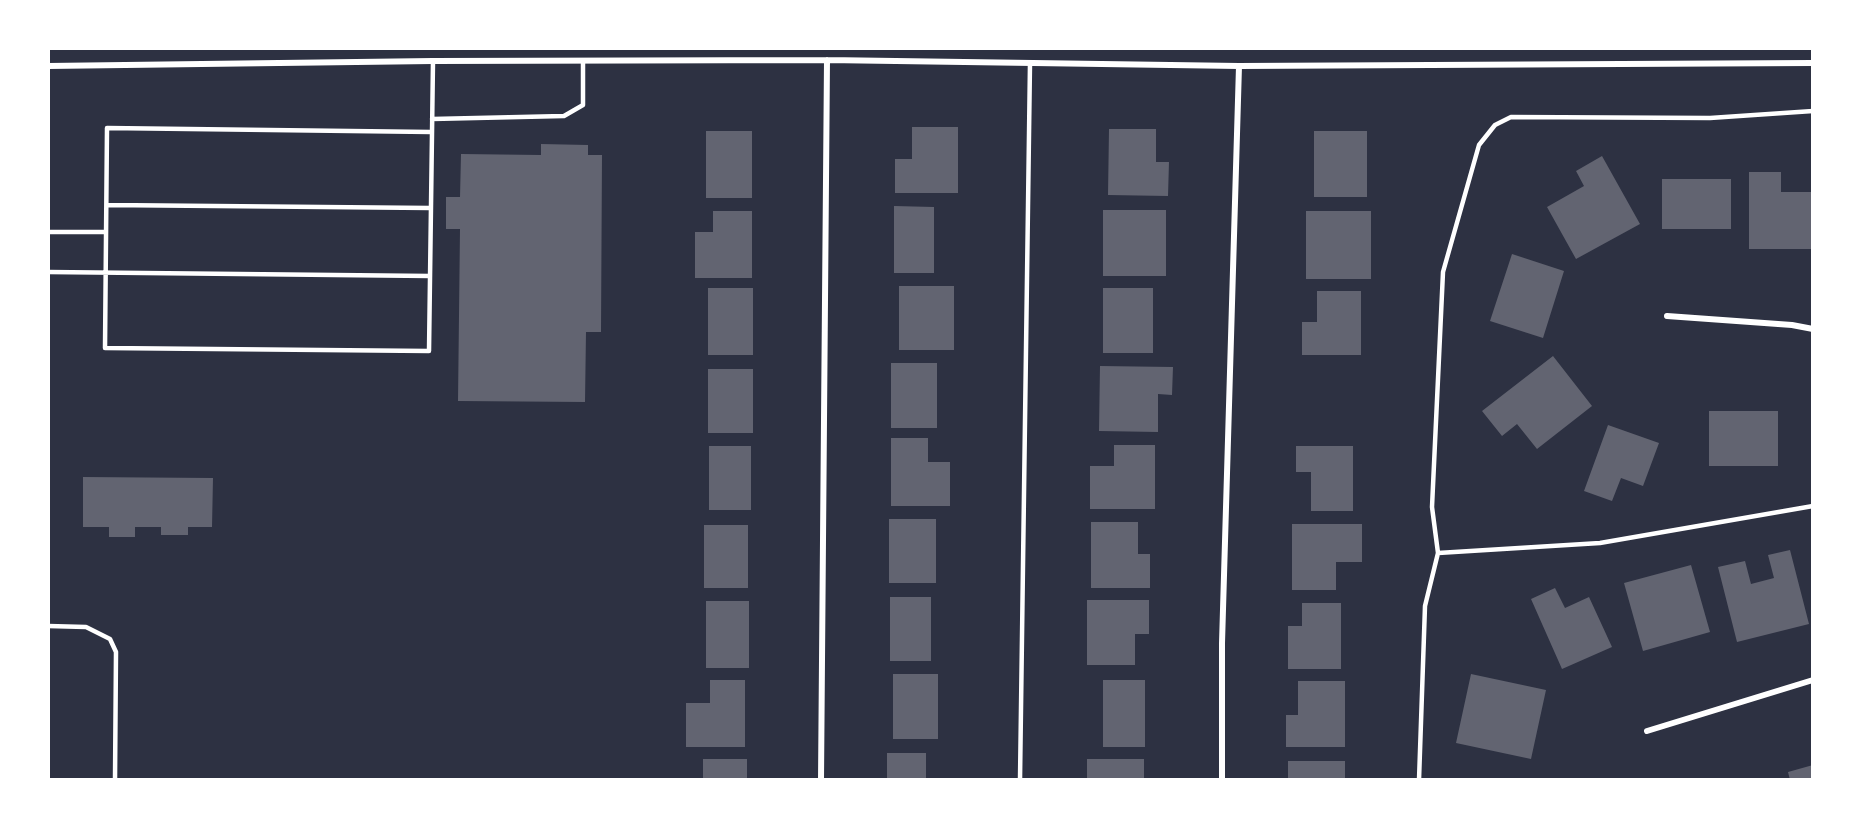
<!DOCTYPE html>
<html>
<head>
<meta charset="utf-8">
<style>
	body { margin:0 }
	#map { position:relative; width:1861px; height:828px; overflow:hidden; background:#2d3142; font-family:"Noto Sans",sans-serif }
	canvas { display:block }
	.frame { position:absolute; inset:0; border:50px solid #fff; pointer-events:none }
</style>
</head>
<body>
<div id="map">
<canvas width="1861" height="828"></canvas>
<div class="frame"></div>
</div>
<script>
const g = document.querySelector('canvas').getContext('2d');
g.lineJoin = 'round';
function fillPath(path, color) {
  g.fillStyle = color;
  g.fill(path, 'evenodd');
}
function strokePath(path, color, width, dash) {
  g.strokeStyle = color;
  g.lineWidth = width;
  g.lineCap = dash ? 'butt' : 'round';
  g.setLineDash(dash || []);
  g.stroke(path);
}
fillPath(new Path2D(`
	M 912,127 L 958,127 L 958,193 L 895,193 L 895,159 L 912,159 Z
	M 1109,129 L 1156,129 L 1156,162 L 1169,162 L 1168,196 L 1108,195 Z
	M 706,131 L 752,131 L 752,198 L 706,198 Z
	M 1314,131 L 1367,131 L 1367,197 L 1314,197 Z
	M 541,144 L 588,145 L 588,155 L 602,155 L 601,332 L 586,332 L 585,402 L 458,401 L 460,229 L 446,229 L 446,197 L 460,197 L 461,154 L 541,155 Z
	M 1602,156 L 1640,224 L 1576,259 L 1547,207 L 1584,186 L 1576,171 Z
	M 1749,172 L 1781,172 L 1781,192 L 1813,192 L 1813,249 L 1749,249 Z
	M 1662,179 L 1731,179 L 1731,229 L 1662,229 Z
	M 894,206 L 934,207 L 934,273 L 894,273 Z
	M 1103,210 L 1166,210 L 1166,276 L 1103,276 Z
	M 713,211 L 752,211 L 752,278 L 695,278 L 695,232 L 713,232 Z
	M 1306,211 L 1371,211 L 1371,279 L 1306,279 Z
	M 1512,254 L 1564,271 L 1543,338 L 1490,321 Z
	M 899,286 L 954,286 L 954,350 L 899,350 Z
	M 708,288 L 753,288 L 753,355 L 708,355 Z
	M 1103,288 L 1153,288 L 1153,353 L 1103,353 Z
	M 1317,291 L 1361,291 L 1361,355 L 1302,355 L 1302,322 L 1317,322 Z
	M 1553,356 L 1592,406 L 1537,449 L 1517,424 L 1502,436 L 1482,411 Z
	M 891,363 L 937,363 L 937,428 L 891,428 Z
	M 1100,366 L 1173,367 L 1172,395 L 1158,394 L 1158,432 L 1099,431 Z
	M 708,369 L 753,369 L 753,433 L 708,433 Z
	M 1709,411 L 1778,411 L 1778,466 L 1709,466 Z
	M 1608,425 L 1659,443 L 1643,486 L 1621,478 L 1612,501 L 1584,491 Z
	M 891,438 L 928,438 L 928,462 L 950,462 L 950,506 L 891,506 Z
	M 1114,445 L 1155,445 L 1155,509 L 1090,509 L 1090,466 L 1114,466 Z
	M 709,446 L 751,446 L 751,510 L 709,510 Z
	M 1296,446 L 1353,446 L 1353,511 L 1311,511 L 1311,472 L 1296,472 Z
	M 83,477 L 213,478 L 212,527 L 188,527 L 188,535 L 161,535 L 161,527 L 135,527 L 135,537 L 109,537 L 109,527 L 83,527 Z
	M 889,519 L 936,519 L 936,583 L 889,583 Z
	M 1091,522 L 1138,522 L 1138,554 L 1150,554 L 1150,588 L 1091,588 Z
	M 1292,524 L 1362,524 L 1362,562 L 1336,562 L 1336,590 L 1292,590 Z
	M 704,525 L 748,525 L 748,588 L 704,588 Z
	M 1790,550 L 1809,624 L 1737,642 L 1718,567 L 1745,561 L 1751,584 L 1774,578 L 1768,555 Z
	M 1691,565 L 1710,632 L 1643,651 L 1624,583 Z
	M 1555,588 L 1565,608 L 1589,597 L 1612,647 L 1562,669 L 1531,599 Z
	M 890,597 L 931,597 L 931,661 L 890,661 Z
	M 1087,600 L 1149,600 L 1149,634 L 1135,634 L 1135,665 L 1087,665 Z
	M 706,601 L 749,601 L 749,668 L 706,668 Z
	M 1302,603 L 1341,603 L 1341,669 L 1288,669 L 1288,626 L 1302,626 Z
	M 893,674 L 938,674 L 938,739 L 893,739 Z
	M 1471,674 L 1546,690 L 1531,759 L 1456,743 Z
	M 710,680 L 745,680 L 745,747 L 686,747 L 686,703 L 710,703 Z
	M 1103,680 L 1145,680 L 1145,747 L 1103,747 Z
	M 1298,681 L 1345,681 L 1345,747 L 1286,747 L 1286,715 L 1298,715 Z
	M 887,753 L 926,753 L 926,780 L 887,780 Z
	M 703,759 L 747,759 L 747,780 L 703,780 Z
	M 1087,759 L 1144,759 L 1144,780 L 1087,780 Z
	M 1288,761 L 1345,761 L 1345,780 L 1288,780 Z
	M 1813,765 L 1813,780 L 1790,780 L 1788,772 Z`), '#626471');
strokePath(new Path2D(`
	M 432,119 L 564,116 L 583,105 L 583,61
	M 431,132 L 107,128 L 105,348 L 429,351 L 433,61
	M 107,205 L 430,208
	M 48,232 L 106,232
	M 48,272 L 430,276
	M 1438,553 L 1432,507 L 1443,272 L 1479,145 L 1495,125 L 1511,117 L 1710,118 L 1813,111
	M 48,626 L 86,627 L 110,639 L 116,652 L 115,780
	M 1020,780 L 1030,63
	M 1419,780 L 1425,606 L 1438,553 L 1600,543 L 1813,506`), '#fff', 4.5);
strokePath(new Path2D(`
	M 48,66 L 433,61 L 827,60 L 1239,66 L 1813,63
	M 1667,316 L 1792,325 L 1813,329
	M 1647,731 L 1813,680
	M 821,780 L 827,60
	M 1222,780 L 1222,643 L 1239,66`), '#fff', 6);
</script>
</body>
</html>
